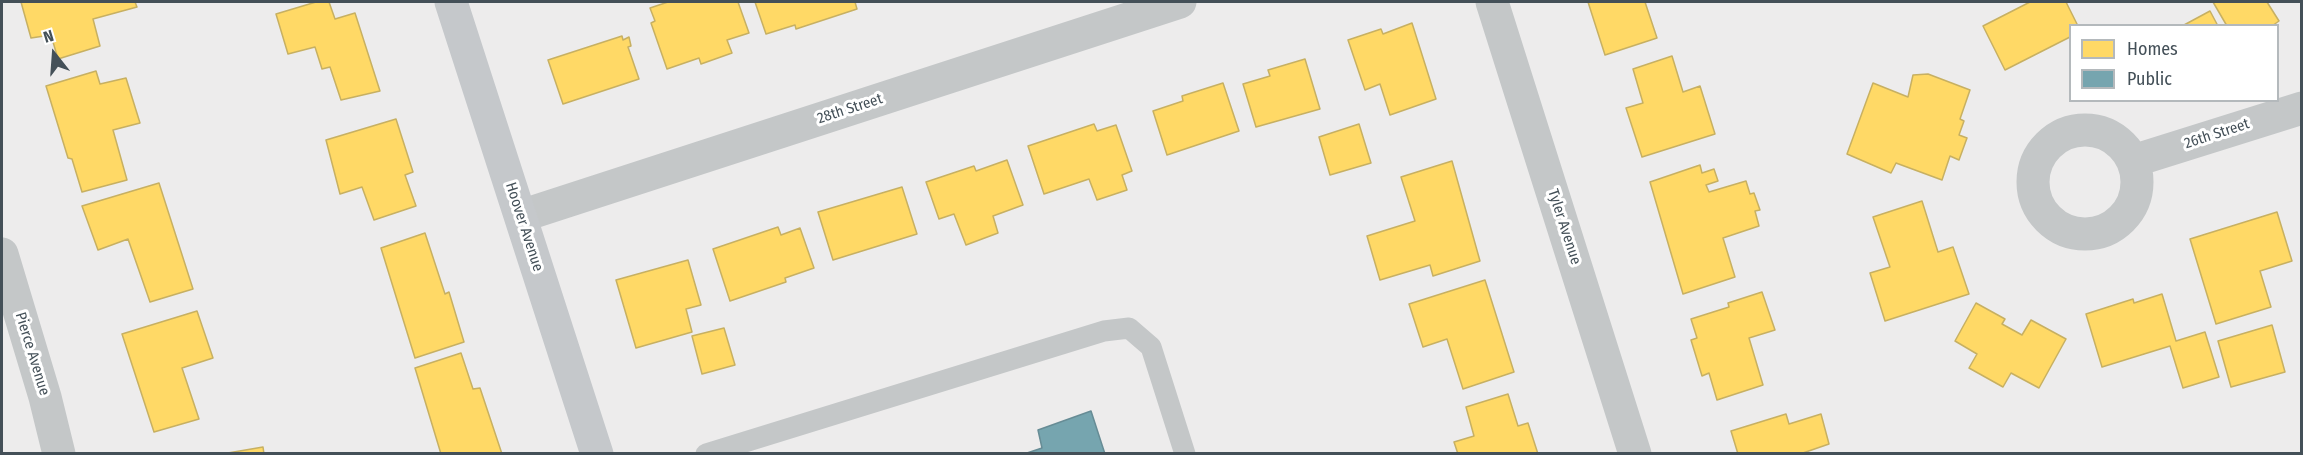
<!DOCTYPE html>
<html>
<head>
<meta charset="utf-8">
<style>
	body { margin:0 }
	#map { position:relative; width:2303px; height:455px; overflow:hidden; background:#edecec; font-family:"Fira Sans Condensed",sans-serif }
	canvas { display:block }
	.frame { position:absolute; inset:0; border:3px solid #445058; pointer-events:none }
	.legend { position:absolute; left:2069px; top:24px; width:210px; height:78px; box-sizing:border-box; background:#fff; border:2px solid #b4b9bc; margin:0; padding:8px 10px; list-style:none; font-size:18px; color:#445058 }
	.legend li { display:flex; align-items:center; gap:12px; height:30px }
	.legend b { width:30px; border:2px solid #b4b9bc }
	.north { position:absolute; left:24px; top:24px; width:60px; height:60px; -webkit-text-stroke:4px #fff; paint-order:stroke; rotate:343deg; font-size:16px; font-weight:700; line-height:24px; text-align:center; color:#445058 }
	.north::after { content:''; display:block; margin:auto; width:21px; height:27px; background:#445058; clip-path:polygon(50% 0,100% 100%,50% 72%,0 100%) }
</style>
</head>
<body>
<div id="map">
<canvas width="2303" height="455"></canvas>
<div class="frame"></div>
<ul class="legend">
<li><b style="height:16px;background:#ffd966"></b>Homes</li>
<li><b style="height:16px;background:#76a5af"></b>Public</li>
</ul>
<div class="north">N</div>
</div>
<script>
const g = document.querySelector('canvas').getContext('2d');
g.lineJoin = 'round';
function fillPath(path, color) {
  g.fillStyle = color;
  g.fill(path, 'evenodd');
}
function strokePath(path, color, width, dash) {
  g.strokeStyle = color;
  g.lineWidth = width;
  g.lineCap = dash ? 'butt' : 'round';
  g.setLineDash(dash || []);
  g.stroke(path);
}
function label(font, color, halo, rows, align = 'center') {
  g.font = font + ' "Fira Sans Condensed",sans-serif';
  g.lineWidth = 6;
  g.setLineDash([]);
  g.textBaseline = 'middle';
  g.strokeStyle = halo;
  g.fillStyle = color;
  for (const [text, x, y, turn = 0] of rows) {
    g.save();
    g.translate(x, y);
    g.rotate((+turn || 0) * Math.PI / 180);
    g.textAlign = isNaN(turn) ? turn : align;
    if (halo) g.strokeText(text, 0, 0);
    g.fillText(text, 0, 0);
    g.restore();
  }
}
const homes = new Path2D(`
	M 21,2 L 135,2 L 137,7 L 93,19 L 100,46 L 58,59 L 51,35 L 31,38 Z
	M 316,2 L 329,2 L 335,19 L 355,13 L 380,91 L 341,100 L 330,67 L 322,69 L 315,47 L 288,54 L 276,14 Z
	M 668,2 L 738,2 L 749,33 L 727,40 L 732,53 L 701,64 L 699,58 L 667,69 L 651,23 L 655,21 L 650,8 Z
	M 755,2 L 855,2 L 857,9 L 796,29 L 795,25 L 766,34 Z
	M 1588,2 L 1645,2 L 1657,38 L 1605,55 Z
	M 2030,2 L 2066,2 L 2078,26 L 2070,26 L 2070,37 L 2005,70 L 1983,26 Z
	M 2213,2 L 2267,2 L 2279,21 L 2272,26 L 2227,26 Z
	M 2210,11 L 2218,26 L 2184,26 L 2184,25 Z
	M 1412,23 L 1436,99 L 1390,115 L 1380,84 L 1365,90 L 1348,40 L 1381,29 L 1383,34 Z
	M 622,36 L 623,40 L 629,37 L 631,46 L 628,47 L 639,79 L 563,104 L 548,60 Z
	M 1672,56 L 1683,92 L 1700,86 L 1715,134 L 1642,157 L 1626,108 L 1643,103 L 1633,69 Z
	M 1305,59 L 1320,109 L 1256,127 L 1243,84 L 1270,76 L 1268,70 Z
	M 96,71 L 100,84 L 126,78 L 140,123 L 113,130 L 127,180 L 82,192 L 72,159 L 68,158 L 46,86 Z
	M 1928,74 L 1970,90 L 1960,119 L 1964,121 L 1959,135 L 1967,138 L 1959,160 L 1950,156 L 1942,180 L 1896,163 L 1891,173 L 1847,154 L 1873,83 L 1908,97 L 1913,75 Z
	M 1223,83 L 1239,131 L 1167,155 L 1153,111 L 1183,101 L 1182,96 Z
	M 396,119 L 413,172 L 405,175 L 416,206 L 374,220 L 362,187 L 340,194 L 326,140 Z
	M 1094,124 L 1097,131 L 1116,125 L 1132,171 L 1122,175 L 1127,190 L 1097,200 L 1089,179 L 1044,194 L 1028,146 Z
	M 1359,124 L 1371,163 L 1330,175 L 1319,137 Z
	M 1007,160 L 1023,205 L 993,216 L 998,233 L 966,245 L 954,214 L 939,219 L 926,182 L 974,166 L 976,171 Z
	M 1452,161 L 1480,261 L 1433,276 L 1430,265 L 1380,280 L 1367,236 L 1415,221 L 1401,177 Z
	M 1700,165 L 1702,173 L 1714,169 L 1718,181 L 1706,185 L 1709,192 L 1746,181 L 1750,194 L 1754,193 L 1760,210 L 1755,211 L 1759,226 L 1723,238 L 1735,277 L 1683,294 L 1650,182 Z
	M 159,183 L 193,289 L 150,302 L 128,239 L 98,250 L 82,206 Z
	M 902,187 L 917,234 L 833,260 L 818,212 Z
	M 1922,201 L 1938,252 L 1953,247 L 1969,294 L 1885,321 L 1870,273 L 1890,267 L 1873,217 Z
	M 2277,212 L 2292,261 L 2260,271 L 2271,307 L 2216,324 L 2190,239 Z
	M 778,227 L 781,235 L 800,228 L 814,268 L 785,278 L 786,282 L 730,301 L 713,249 Z
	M 425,233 L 445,294 L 449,292 L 464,342 L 415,358 L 381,248 Z
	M 688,260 L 701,305 L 686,309 L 692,332 L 636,348 L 616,280 Z
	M 1485,280 L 1514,372 L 1463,389 L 1447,339 L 1423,347 L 1409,304 Z
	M 1762,292 L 1775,330 L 1749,338 L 1763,385 L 1717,400 L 1709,373 L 1702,376 L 1691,340 L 1697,338 L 1691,319 L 1729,307 L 1728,303 Z
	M 2162,294 L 2176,341 L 2205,332 L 2219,377 L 2183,388 L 2170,346 L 2102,367 L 2086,314 L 2133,299 L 2134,303 Z
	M 1976,303 L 2005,319 L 2002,324 L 2022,335 L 2031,320 L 2066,339 L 2039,388 L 2011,373 L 2003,387 L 1969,368 L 1977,354 L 1955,341 Z
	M 197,311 L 213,358 L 182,368 L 199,419 L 154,432 L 122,334 Z
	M 2272,325 L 2285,372 L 2231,387 L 2218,341 Z
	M 724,328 L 735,365 L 702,374 L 692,336 Z
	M 461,353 L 473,389 L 480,388 L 502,454 L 441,454 L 415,368 Z
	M 1508,394 L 1518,426 L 1528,423 L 1538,454 L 1458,454 L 1454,442 L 1474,436 L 1466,407 Z
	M 1786,414 L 1789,424 L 1821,414 L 1829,444 L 1800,454 L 1738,454 L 1731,431 Z
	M 263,447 L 264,454 L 222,454 Z`);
fillPath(homes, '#ffd966');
strokePath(homes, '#c7b062', 1.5);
const public = new Path2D(`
	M 1091,411 L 1105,454 L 1024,454 L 1042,448 L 1038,430 Z`);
fillPath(public, '#76a5af');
strokePath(public, '#678c95', 1.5);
strokePath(new Path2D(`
	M 706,454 L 1104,331 L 1129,328 L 1151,347 L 1185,454`), '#c4c7c8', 21);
strokePath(new Path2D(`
	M 1492,2 L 1635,454
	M2033 182a52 52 0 1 1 104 0a52 52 0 1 1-104 0Z
	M 2133,161 L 2302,108
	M 521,216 L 1180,2
	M 2,254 L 45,397 L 59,454`), '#c4c7c8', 33);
strokePath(new Path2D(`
	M 451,2 L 597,454`), '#c5c8cb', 33);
label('15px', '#445058', '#fff', [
	["28th Street",850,109,-18],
	["26th Street",2217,134,-18],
	["Hoover Avenue",524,227,72],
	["Tyler Avenue",1564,227,72],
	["Pierce Avenue",32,354,73]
]);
</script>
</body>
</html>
